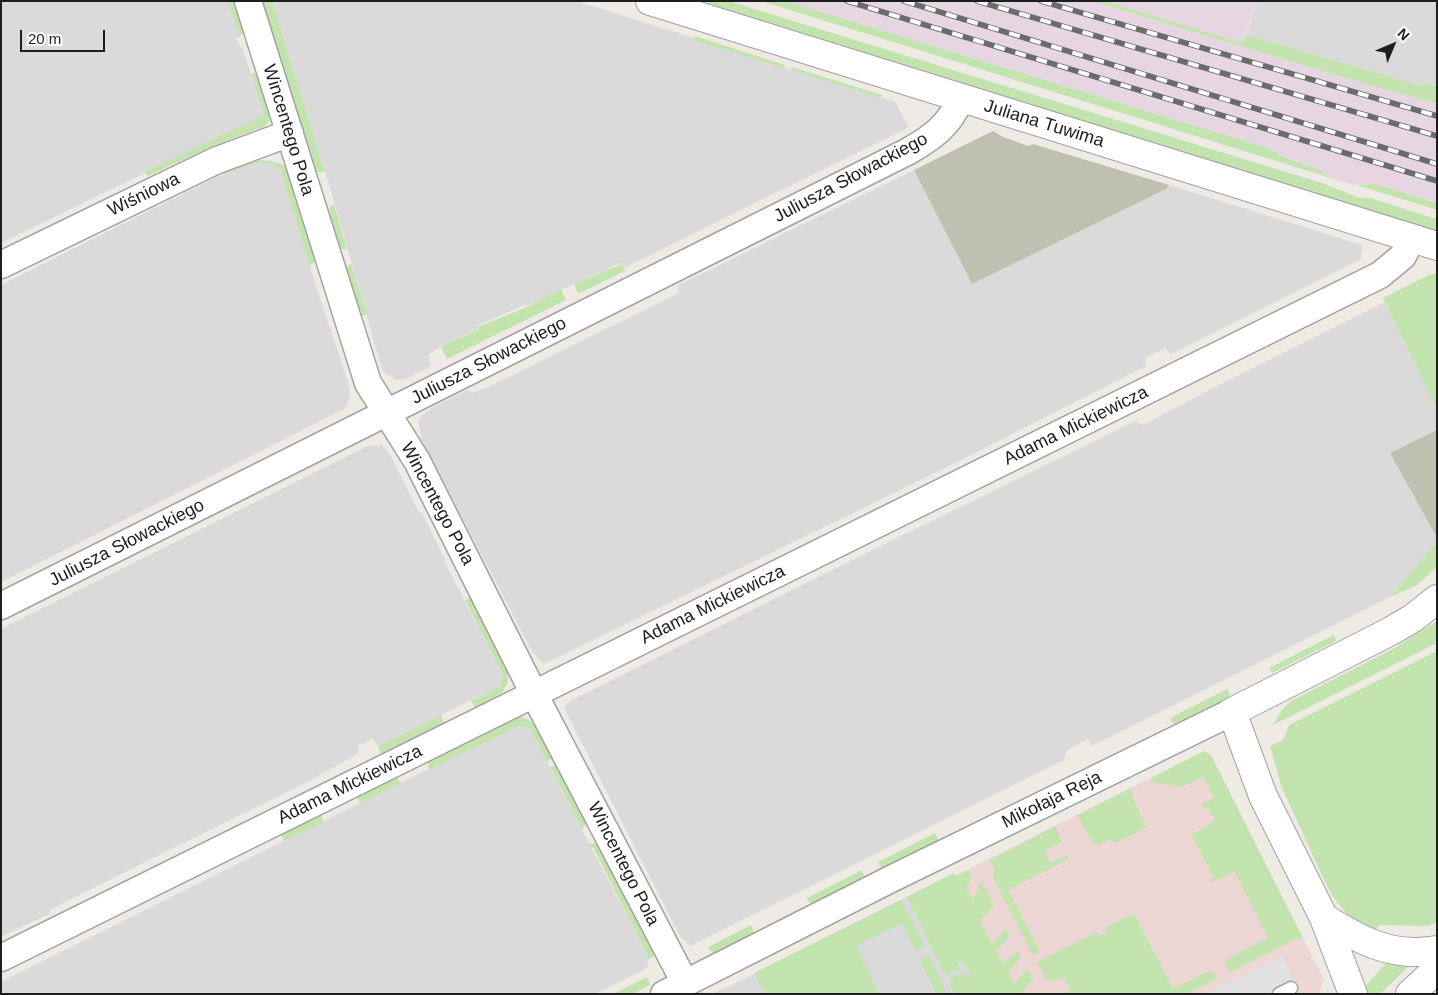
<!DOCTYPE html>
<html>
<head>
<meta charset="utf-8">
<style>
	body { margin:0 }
	#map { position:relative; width:1438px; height:995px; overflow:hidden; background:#edebe4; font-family:Helvetica,sans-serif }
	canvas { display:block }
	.frame { position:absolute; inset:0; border:2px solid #1d1d1d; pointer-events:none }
	.north { position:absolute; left:1368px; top:20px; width:50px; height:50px; -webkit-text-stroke:4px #fff; paint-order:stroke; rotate:45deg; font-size:14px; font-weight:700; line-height:20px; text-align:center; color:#1d1d1d }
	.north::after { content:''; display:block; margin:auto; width:18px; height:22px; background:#1d1d1d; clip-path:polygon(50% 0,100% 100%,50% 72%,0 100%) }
	.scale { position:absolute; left:20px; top:30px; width:85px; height:22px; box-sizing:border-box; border:2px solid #1d1d1d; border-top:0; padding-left:6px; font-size:15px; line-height:18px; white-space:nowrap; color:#1d1d1d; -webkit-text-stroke:4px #fff; paint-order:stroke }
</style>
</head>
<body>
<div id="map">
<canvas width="1438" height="995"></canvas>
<div class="frame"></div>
<div class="north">N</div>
<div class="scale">20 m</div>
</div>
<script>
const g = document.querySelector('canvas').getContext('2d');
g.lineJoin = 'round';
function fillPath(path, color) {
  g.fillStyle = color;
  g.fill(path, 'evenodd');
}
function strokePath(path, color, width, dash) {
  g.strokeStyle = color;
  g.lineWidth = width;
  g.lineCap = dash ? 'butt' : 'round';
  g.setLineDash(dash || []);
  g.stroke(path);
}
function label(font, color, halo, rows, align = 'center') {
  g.font = font + ' Helvetica,sans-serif';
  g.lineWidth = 4;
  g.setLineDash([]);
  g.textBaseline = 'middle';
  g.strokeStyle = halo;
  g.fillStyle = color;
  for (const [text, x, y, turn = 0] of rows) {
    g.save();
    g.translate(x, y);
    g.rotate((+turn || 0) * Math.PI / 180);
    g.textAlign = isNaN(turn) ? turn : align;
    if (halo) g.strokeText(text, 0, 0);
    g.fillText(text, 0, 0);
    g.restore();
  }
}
fillPath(new Path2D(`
	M 1,1 L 228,1 L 239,35 L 236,37 L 240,47 L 242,47 L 264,115 L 1,243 Z
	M 272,1 L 576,1 L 694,38 L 694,40 L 895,102 L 909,127 L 624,268 L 621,263 L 560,290 L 527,306 L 526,304 L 477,326 L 478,329 L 442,346 L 428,355 L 431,366 L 405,379 L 397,380 L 383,372 L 379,359 L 331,191 Z
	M 1257,1 L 1437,1 L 1437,87 L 1424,83 L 1422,86 L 1246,36 Z
	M 261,162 L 271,164 L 280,169 L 315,283 L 348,382 L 350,392 L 348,403 L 344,409 L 1,582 L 1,285 L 221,175 Z
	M 914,170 L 972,284 L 1166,189 L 1169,185 L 1362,245 L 1361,259 L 1171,354 L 1165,348 L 1146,357 L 1146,366 L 953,464 L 544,664 L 533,653 L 422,441 L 418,421 L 422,415 L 433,407 L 468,390 L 473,393 L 488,387 L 679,293 L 677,286 Z
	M 1385,302 L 1437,409 L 1437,430 L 1390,453 L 1437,538 L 1437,541 L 1390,597 L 1092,746 L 1088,739 L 1067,750 L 1064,760 L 690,946 L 680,936 L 564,708 L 570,701 L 828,572 L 1115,431 L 1135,421 L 1143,425 L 1207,391 Z
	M 382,445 L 391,456 L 419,513 L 422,512 L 445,560 L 444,561 L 503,675 L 500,686 L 378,746 L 373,739 L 358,746 L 358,754 L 311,780 L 75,897 L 50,910 L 51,913 L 1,937 L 1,629 L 368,446 Z
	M 520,725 L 530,729 L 649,959 L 647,967 L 642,971 L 595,994 L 1,994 L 1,982 L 398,784 Z
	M 954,873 L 1015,994 L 711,994 L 732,985 Z`), '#dbdada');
fillPath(new Path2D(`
	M 1204,751 L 1298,938 L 1302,936 L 1324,979 L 1319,994 L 1015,994 L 955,876 Z`), '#edd7d4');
fillPath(new Path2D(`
	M 785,1 L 1092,1 L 1359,82 L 1437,104 L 1437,203 L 1375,184 L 1354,185 L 1331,178 L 1318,169 L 1285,158 L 1268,148 Z
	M 1105,1 L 1257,1 L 1242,43 Z`), '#e6d6e1');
fillPath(new Path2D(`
	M 993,131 L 1003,137 L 1028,146 L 1033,144 L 1169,185 L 1166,189 L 972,284 L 914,170 Z
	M 1437,430 L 1437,538 L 1390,453 Z`), '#bfc1b0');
fillPath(new Path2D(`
	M 228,1 L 234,1 L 245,32 L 237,38 L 236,36 L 239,35 Z
	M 260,1 L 272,1 L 325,172 L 314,172 Z
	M 689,1 L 728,1 L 1322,183 L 1360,198 L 1370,198 L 1437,219 L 1437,232 Z
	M 761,1 L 785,1 L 1268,148 L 1285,158 L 1318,169 L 1331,178 Z
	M 1092,1 L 1105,1 L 1242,43 L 1246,35 L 1422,86 L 1424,83 L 1437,87 L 1437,104 L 1359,82 Z
	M 695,36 L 785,65 L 784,68 L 693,40 Z
	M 792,67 L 882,95 L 881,98 L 791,70 Z
	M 257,72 L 270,114 L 269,122 L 265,126 L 208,148 L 148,176 L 144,172 L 264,115 L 251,74 Z
	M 260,160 L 270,161 L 285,165 L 288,171 L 317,261 L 309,265 L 280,169 L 271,164 L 261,162 L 221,175 L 235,167 Z
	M 1375,184 L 1437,203 L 1437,210 L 1357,185 Z
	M 334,205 L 347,249 L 338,249 L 329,208 Z
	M 351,264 L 367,314 L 359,317 L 345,268 Z
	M 622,264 L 625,271 L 578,294 L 574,284 Z
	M 1437,273 L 1437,409 L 1383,298 L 1429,275 Z
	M 561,289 L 566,300 L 447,359 L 441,348 L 442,346 L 478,330 L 478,327 L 527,307 Z
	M 1437,541 L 1437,567 L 1417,585 L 1390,597 Z
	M 472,597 L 507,666 L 508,682 L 502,693 L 475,708 L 471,701 L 500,686 L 503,675 L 465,600 Z
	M 1437,621 L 1437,643 L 1273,725 L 1282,710 L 1291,701 L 1395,648 Z
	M 1334,635 L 1336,641 L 1272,673 L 1269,668 Z
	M 1437,651 L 1437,922 L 1428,926 L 1380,925 L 1372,932 C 1351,920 1340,909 1328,888 L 1282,788 L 1270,746 L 1283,740 L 1289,725 Z
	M 1227,689 L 1230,694 L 1229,699 L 1176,724 L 1173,723 L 1170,718 Z
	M 441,715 L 444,724 L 381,755 L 378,746 Z
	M 519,717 C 539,719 546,742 554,758 L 547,762 L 530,729 L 520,725 L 429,770 L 428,761 Z
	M 1204,751 L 1211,755 L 1302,936 L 1230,972 L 1224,961 L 1268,937 L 1234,871 L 1213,882 L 1208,880 L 1214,877 L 1191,835 L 1215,821 L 1208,807 L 1205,809 L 1202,804 L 1214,798 L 1203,777 L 1182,787 L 1152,782 L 1151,778 Z
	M 558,765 L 587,822 L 582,829 L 550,767 Z
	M 397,777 L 401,784 L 360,803 L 356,796 Z
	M 1131,788 L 1132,796 L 1147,827 L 1116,843 L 1109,840 L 1098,846 L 1093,844 L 1077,815 Z
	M 320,814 L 324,822 L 284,841 L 281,834 Z
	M 1055,826 L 1062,841 L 1045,851 L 1051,863 L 1067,855 L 1069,859 L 1008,890 L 1040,952 L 1033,955 L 993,878 L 994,868 L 990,860 Z
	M 935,833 L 938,839 L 936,844 L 885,869 L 880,867 L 878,862 Z
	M 598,843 L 656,955 L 649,959 L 593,847 L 591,848 L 589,844 Z
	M 862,870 L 864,876 L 863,880 L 814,904 L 810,903 L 807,898 Z
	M 968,870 L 972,878 L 966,889 L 974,899 L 981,881 L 994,905 L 980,921 L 992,944 L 1006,928 L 1010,936 L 996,950 L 1003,964 L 1018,951 L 1022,957 L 1008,972 L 1014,984 L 1028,969 L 1033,979 L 1020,994 L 955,994 L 948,980 L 962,973 L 965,978 L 970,975 L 963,960 L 958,963 L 960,969 L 946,976 L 907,897 L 954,873 L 956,876 Z
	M 901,900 L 925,947 L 916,951 L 902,923 L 856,946 L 879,994 L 766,994 L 754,973 Z
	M 1134,913 L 1173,989 L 1211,970 L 1216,979 L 1186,994 L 1055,994 L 1071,991 L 1064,978 L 1047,982 L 1037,962 L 1097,932 L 1099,936 L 1107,932 L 1106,927 Z
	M 751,925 L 754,931 L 752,935 L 713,954 L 708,947 Z
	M 929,955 L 947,994 L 937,994 L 919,959 Z
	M 1388,961 L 1408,965 L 1408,967 L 1380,994 L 1364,994 L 1363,989 Z
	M 647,977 L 650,985 L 633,994 L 613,994 Z`), '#c3e3ae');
fillPath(new Path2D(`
	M 1282,955 L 1301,994 L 1204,994 Z`), '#e1e1e1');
const service = new Path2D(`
	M 1279,994 L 1291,988`);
const minor = new Path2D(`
	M 248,1 L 368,383 L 417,461 L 534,694 L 685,983
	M 1,265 L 215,161 L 290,133
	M 1,606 L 907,152 C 932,138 950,125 961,98
	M 1,958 L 1380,275 L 1403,256 L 1412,238
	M 664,994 L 891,879 L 1232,712`);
const tertiary = new Path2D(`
	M 650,1 L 1437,246
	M 1324,918 C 1361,941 1392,958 1437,950
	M 1353,994 L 1324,918 L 1263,796 L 1232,712 L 1391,631 L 1413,618 L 1437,599
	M 1410,994 L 1437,969`);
strokePath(service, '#a1a1a1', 15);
strokePath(minor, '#a1a1a1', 29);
strokePath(tertiary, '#a1a1a1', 30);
strokePath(service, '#fff', 12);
strokePath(minor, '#fff', 26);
strokePath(tertiary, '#fff', 28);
const rail = new Path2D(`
	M 847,1 L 1437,181
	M 904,1 L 1437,164
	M 977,1 L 1437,136
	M 1041,1 L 1437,116`);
strokePath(rail, '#6b6b6b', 5.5);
strokePath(rail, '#fff', 4, [11]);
label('18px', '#1d1d1d', '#fff', [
	["Juliana Tuwima",1044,124,17],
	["Wincentego Pola",288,130,73],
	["Juliusza Słowackiego",851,178,-28],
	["Wiśniowa",144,195,-26],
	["Juliusza Słowackiego",489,361,-27],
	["Adama Mickiewicza",1076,426,-26],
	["Wincentego Pola",437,504,62],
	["Juliusza Słowackiego",127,543,-27],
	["Adama Mickiewicza",713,605,-26],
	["Adama Mickiewicza",350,785,-26],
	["Mikołaja Reja",1052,800,-26],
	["Wincentego Pola",623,864,63]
]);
</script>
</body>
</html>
